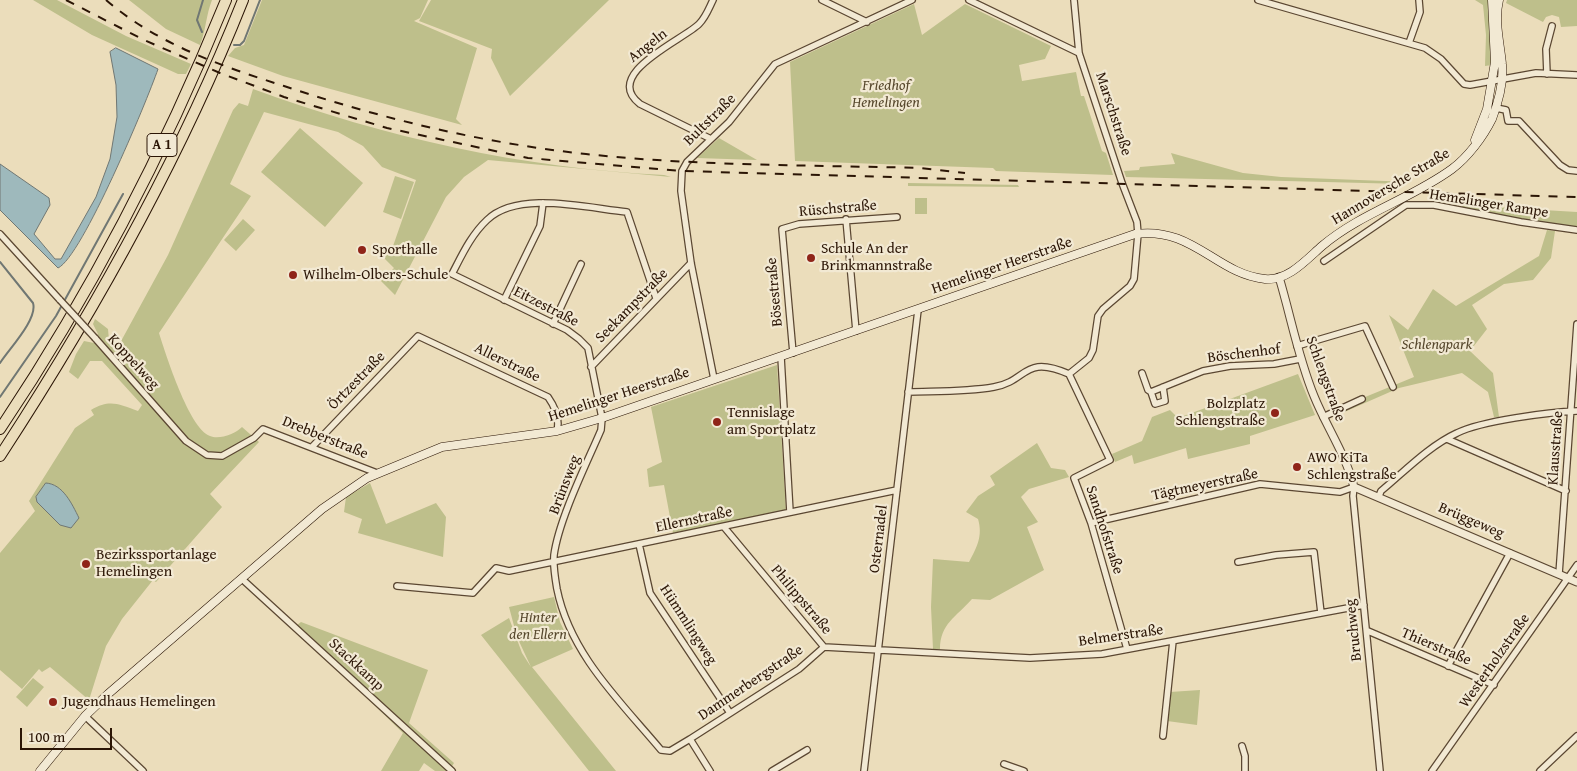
<!DOCTYPE html>
<html>
<head>
<meta charset="utf-8">
<style>
	body { margin:0 }
	#map { position:relative; width:1577px; height:771px; overflow:hidden; background:#ebddbb; font-family:"Gentium Book Plus",serif }
	canvas { display:block }
	.scale { position:absolute; left:20px; top:728px; width:92px; height:22px; box-sizing:border-box; border:2px solid #2b1505; border-top:0; padding-left:6px; font-size:15px; line-height:18px; white-space:nowrap; color:#2b1505; -webkit-text-stroke:4px #f2e9d3; paint-order:stroke }
</style>
</head>
<body>
<div id="map">
<canvas width="1577" height="771"></canvas>
<div class="scale">100 m</div>
</div>
<script>
const g = document.querySelector('canvas').getContext('2d');
g.lineJoin = 'round';
function fillPath(path, color) {
  g.fillStyle = color;
  g.fill(path, 'evenodd');
}
function strokePath(path, color, width, dash) {
  g.strokeStyle = color;
  g.lineWidth = width;
  g.lineCap = dash ? 'butt' : 'round';
  g.setLineDash(dash || []);
  g.stroke(path);
}
function label(font, color, halo, rows, align = 'center') {
  g.font = font + ' "Gentium Book Plus",serif';
  g.lineWidth = 4.5;
  g.setLineDash([]);
  g.textBaseline = 'middle';
  g.strokeStyle = halo;
  g.fillStyle = color;
  for (const [text, x, y, turn = 0] of rows) {
    g.save();
    g.translate(x, y);
    g.rotate((+turn || 0) * Math.PI / 180);
    g.textAlign = isNaN(turn) ? turn : align;
    if (halo) g.strokeText(text, 0, 0);
    g.fillText(text, 0, 0);
    g.restore();
  }
}
fillPath(new Path2D(`
	M 33,0 L 57,0 L 126,36 L 191,64 L 186,74 L 178,74 L 92,35 Z
	M 129,0 L 212,0 C 206,15 206,30 200,45 L 166,29 Z
	M 262,0 L 428,0 L 420,18 L 414,21 L 477,48 L 456,119 L 462,125 L 283,76 L 228,56 L 235,48 L 244,45 Z
	M 431,0 L 609,0 L 510,96 L 491,58 L 492,49 L 419,21 Z
	M 1475,0 L 1488,0 L 1492,65 L 1485,66 L 1486,35 L 1483,5 Z
	M 1507,0 L 1577,0 L 1577,26 L 1561,27 L 1559,17 L 1552,15 L 1546,17 L 1543,22 L 1506,3 Z
	M 914,4 L 922,35 L 965,4 L 1051,46 L 1045,59 L 1019,65 L 1022,81 L 1076,72 L 1081,96 L 1084,96 L 1102,151 L 1106,153 L 1113,175 L 996,171 L 993,168 L 795,161 L 790,62 Z
	M 253,89 C 387,138 522,168 664,175 L 671,177 L 488,160 L 464,177 L 446,197 L 395,295 L 381,281 L 394,268 L 384,258 L 392,249 L 416,180 L 382,167 L 363,146 L 338,132 L 264,112 L 230,184 L 251,196 L 159,333 C 166,355 189,428 210,436 C 219,440 235,434 242,427 L 259,442 L 210,494 L 222,507 L 156,582 L 153,580 L 122,619 L 106,646 L 89,700 L 50,667 L 42,672 L 39,669 L 22,689 L 0,670 L 0,553 L 35,511 L 29,501 L 75,428 L 94,415 L 91,410 C 110,399 118,404 138,411 L 142,405 L 102,361 L 90,361 L 78,379 L 69,372 L 76,354 L 84,341 L 94,343 L 98,334 L 93,324 L 95,319 L 108,329 L 109,340 L 116,347 L 120,343 L 168,255 L 233,110 L 239,103 L 248,106 Z
	M 300,128 L 363,183 L 325,227 L 261,172 Z
	M 719,138 L 757,160 L 697,158 Z
	M 1171,153 L 1243,173 L 1281,177 L 1411,182 L 1405,184 L 1126,177 L 1124,171 L 1139,170 L 1140,167 L 1175,164 Z
	M 395,176 L 414,182 L 401,219 L 383,212 Z
	M 908,183 L 1018,185 L 1019,187 L 908,186 Z
	M 915,198 L 927,198 L 927,214 L 915,214 Z
	M 1433,200 L 1461,201 L 1493,207 L 1577,212 L 1577,227 L 1524,221 L 1462,209 L 1462,205 L 1434,203 Z
	M 243,219 L 255,230 L 236,251 L 224,240 Z
	M 1547,230 L 1555,231 L 1551,258 L 1533,280 L 1504,284 L 1472,305 L 1487,329 L 1470,351 L 1493,373 L 1499,417 L 1494,417 L 1488,392 L 1462,373 L 1399,388 L 1333,417 L 1331,411 L 1414,377 L 1389,315 L 1408,330 L 1433,289 L 1456,306 L 1539,256 Z
	M 777,365 L 786,511 L 673,533 L 664,485 L 649,487 L 647,469 L 662,462 L 651,407 Z
	M 1298,374 L 1315,415 L 1250,436 L 1250,444 L 1188,459 L 1186,448 L 1134,464 L 1132,455 L 1115,462 L 1112,454 L 1142,441 L 1152,417 L 1170,410 L 1178,418 Z
	M 1037,443 L 1051,468 L 1065,470 L 1069,477 L 1029,489 L 1021,497 L 1038,522 L 1027,527 L 1044,570 L 990,600 L 972,599 C 956,617 940,624 940,649 L 933,649 L 931,607 L 933,559 L 969,562 C 977,547 983,536 978,519 L 966,512 L 978,496 L 995,485 L 990,476 Z
	M 370,483 L 386,524 L 436,503 L 446,517 L 443,557 L 358,533 L 362,519 L 344,512 L 346,497 Z
	M 554,597 L 560,622 L 573,649 L 532,667 L 616,771 L 589,771 L 481,635 L 509,618 L 522,653 L 531,667 L 517,637 L 509,607 Z
	M 301,622 L 428,670 L 409,723 L 454,763 L 449,771 L 435,771 L 424,763 L 419,771 L 381,771 L 403,733 L 369,700 L 373,694 L 297,625 Z
	M 33,678 L 44,687 L 27,707 L 16,697 Z
	M 1200,690 L 1197,725 L 1167,721 L 1170,692 Z`), '#bebf8b');
const water = new Path2D(`
	M 116,48 L 158,69 C 147,101 82,257 58,268 L 0,210 L 0,164 L 49,198 L 50,205 L 34,234 L 55,259 L 61,259 L 96,197 L 110,159 L 117,117 L 116,85 L 110,52 Z
	M 46,483 C 63,484 72,504 79,518 L 71,528 L 60,525 L 37,502 L 36,497 Z`);
fillPath(water, '#9eb9bc');
strokePath(water, '#707773', 1);
strokePath(new Path2D(`
	M 202,32 L 197,20 L 203,0
	M 234,45 L 240,45 L 244,41 L 260,0
	M 0,262 L 33,303 C 38,319 9,349 0,363
	M 0,397 L 56,316 L 123,194`), '#707773', 2);
const minor = new Path2D(`
	M 822,0 L 867,22
	M 969,0 L 1079,53
	M 1258,0 L 1425,48 L 1441,59 L 1464,84 L 1470,85 L 1536,73 L 1577,75
	M 1409,43 L 1420,12 L 1419,0
	M 1547,74 L 1546,49 L 1552,26
	M 1496,108 L 1506,110 L 1508,121 L 1519,121 L 1560,165 L 1568,170 L 1577,171
	M 711,139 L 640,104 C 601,74 683,40 699,24 C 706,17 709,8 713,0
	M 846,219 L 856,331
	M 0,234 L 60,300
	M 1324,261 L 1406,205 L 1434,205 L 1521,222 L 1577,230
	M 656,298 L 627,212 C 587,208 518,190 487,220 C 471,235 462,255 452,274 L 567,330 L 579,339 L 588,348 L 602,418 L 601,430 C 586,465 559,519 554,555 C 553,567 555,577 557,589 C 570,654 620,701 661,750 L 670,751 L 690,739 L 710,771
	M 504,300 L 540,226 L 543,203
	M 553,324 L 581,264
	M 95,338 L 186,441 L 207,455 L 222,456 L 254,438 L 263,429 L 377,473
	M 1297,346 L 1365,326 L 1393,387
	M 793,353 L 782,229 L 799,224 L 897,217
	M 781,357 L 790,512
	M 591,367 L 691,263
	M 1142,373 L 1148,390 L 1151,392
	M 1069,374 L 1089,358 L 1093,350 L 1098,316 L 1103,309 L 1130,286 L 1134,279 L 1138,234 L 1137,222 L 1122,183 L 1079,53 L 1074,0
	M 1069,374 L 1110,460 L 1074,478 L 1091,523 L 1127,649
	M 714,379 L 691,263 L 681,191 L 682,171 L 687,162 L 729,122 L 775,64 L 912,0
	M 1163,387 L 1165,401 L 1155,404 L 1151,392 L 1203,371 L 1230,366 L 1274,364 L 1300,359
	M 908,392 C 937,391 966,392 994,387 C 1028,381 1023,354 1069,374
	M 1323,417 L 1362,399
	M 1447,439 L 1566,491
	M 312,447 L 418,336 L 548,397 C 555,407 560,419 557,431
	M 1379,496 L 1381,491 C 1405,471 1429,446 1457,433 C 1481,421 1549,412 1577,411
	M 1091,523 L 1260,484 L 1340,492 L 1354,487 L 1353,496 L 1380,771
	M 724,527 L 824,647 L 1030,658 L 1102,654 L 1364,605
	M 639,544 L 650,593 L 730,713
	M 1238,562 L 1276,555 L 1314,552 L 1321,613
	M 1559,574 L 1577,324
	M 242,579 L 452,771
	M 397,586 L 473,593 L 496,568 L 509,571 L 897,490
	M 1368,631 L 1494,685
	M 1448,666 L 1510,553
	M 85,716 L 143,771
	M 1163,736 L 1173,641
	M 690,739 L 799,669 L 824,647
	M 1242,746 L 1245,756 L 1245,771
	M 1004,764 L 1024,771
	M 772,771 L 807,750
	M 864,771 L 918,310
	M 1432,771 L 1577,565
	M 1540,771 L 1577,736`);
const tertiary = new Path2D(`
	M 1279,277 C 1291,317 1298,357 1314,396 C 1326,426 1346,455 1354,487 L 1577,582`);
const secondary = new Path2D(`
	M 1475,140 L 1487,109 L 1495,62 L 1492,0
	M 40,771 L 85,716 L 108,694 L 322,509 L 367,478 L 442,447 L 557,431 L 602,418 L 1135,234 C 1193,226 1216,274 1265,279 C 1288,281 1306,260 1322,246 C 1361,213 1411,199 1452,169 C 1468,157 1483,137 1492,119 C 1498,103 1504,81 1502,64 C 1500,43 1494,21 1499,0`);
const motorway = new Path2D(`
	M 0,429 C 90,295 165,150 226,0
	M 0,456 C 94,312 179,161 243,0`);
strokePath(minor, '#5b4732', 8);
strokePath(tertiary, '#5b4732', 9);
strokePath(secondary, '#2b1505', 9);
strokePath(motorway, '#2b1505', 12);
strokePath(minor, '#f2e9d3', 5.5);
strokePath(tertiary, '#f2e9d3', 7);
strokePath(secondary, '#f2e9d3', 8);
strokePath(motorway, '#ebddbb', 10);
strokePath(new Path2D(`
	M 66,0 L 144,40 L 220,73 L 284,97 L 387,128 L 528,158 L 682,171 L 1577,197
	M 106,0 C 157,44 221,66 284,86 C 383,119 483,143 586,154 C 697,166 810,165 921,168 L 965,173`), '#2b1505', 2, [9, 9]);
const minorBridge = new Path2D(`
	M 60,300 L 95,338`);
strokePath(minorBridge, '#5b4732', 8, []);
strokePath(minorBridge, '#f2e9d3', 5.5);
for (const [x, y, r, color] of [
	[362,250,5,"#8f2418"],
	[811,258,5,"#8f2418"],
	[293,275,5,"#8f2418"],
	[1275,413,5,"#8f2418"],
	[717,422,5,"#8f2418"],
	[1297,467,5,"#8f2418"],
	[86,564,5,"#8f2418"],
	[53,702,5,"#8f2418"]
]) {
  const dot = new Path2D();
  dot.arc(x, y, r, 0, 2 * Math.PI);
  g.fillStyle = color;
  g.fill(dot);
  strokePath(dot, '#f2e9d3', 2);
}
for (const [x, y, w] of [
	[162,145,30]
]) {
  const box = new Path2D();
  box.roundRect(x - w / 2, y - 11.5, w, 23, 4);
  g.fillStyle = '#f2e9d3';
  g.fill(box);
  strokePath(box, '#2b1505', 1);
}
label('bold 14px', '#2b1505', null, [
	["A 1",162,145]
]);
label('15px', '#2b1505', '#f2e9d3', [
	["Angeln",648,46,-38],
	["Marschstraße",1113,114,72],
	["Bultstraße",710,120,-45],
	["Hannoversche Straße",1391,187,-31],
	["Hemelinger Rampe",1489,204,9],
	["Rüschstraße",838,209,-5],
	["Hemelinger Heerstraße",1002,266,-19],
	["Bösestraße",775,292,-95],
	["Seekampstraße",632,306,-46],
	["Eitzestraße",546,307,27],
	["Böschenhof",1244,354,-7],
	["Koppelweg",133,362,48],
	["Allerstraße",507,363,26],
	["Schlengstraße",1325,379,70],
	["Örtzestraße",357,381,-46],
	["Hemelinger Heerstraße",619,395,-18],
	["Drebberstraße",325,438,22],
	["Klausstraße",1556,448,-86],
	["Brünsweg",565,485,-69],
	["Tägtmeyerstraße",1205,485,-12],
	["Ellernstraße",694,520,-12],
	["Brüggeweg",1471,521,23],
	["Sandhofstraße",1104,530,72],
	["Osternadel",879,539,-83],
	["Philippstraße",801,600,50],
	["Hümmlingweg",688,625,57],
	["Bruchweg",1354,630,-96],
	["Belmerstraße",1121,636,-8],
	["Thierstraße",1436,647,23],
	["Westerholzstraße",1495,661,-55],
	["Stackkamp",356,665,43],
	["Dammerbergstraße",751,683,-34]
]);
label('italic 15px', '#57482d', '#f2e9d3', [
	["Friedhof",886,86],
	["Hemelingen",886,103],
	["Schlengpark",1437,345],
	["Hinter",538,618],
	["den Ellern",538,635]
]);
label('15px', '#2b1505', '#f2e9d3', [
	["Schule An der",821,249],
	["Brinkmannstraße",821,266],
	["Sporthalle",372,250],
	["Wilhelm-Olbers-Schule",303,275],
	["Bolzplatz",1265,404,"right"],
	["Schlengstraße",1265,421,"right"],
	["Tennislage",727,413],
	["am Sportplatz",727,430],
	["AWO KiTa",1307,458],
	["Schlengstraße",1307,475],
	["Bezirkssportanlage",96,555],
	["Hemelingen",96,572],
	["Jugendhaus Hemelingen",63,702]
], 'left');
</script>
</body>
</html>
